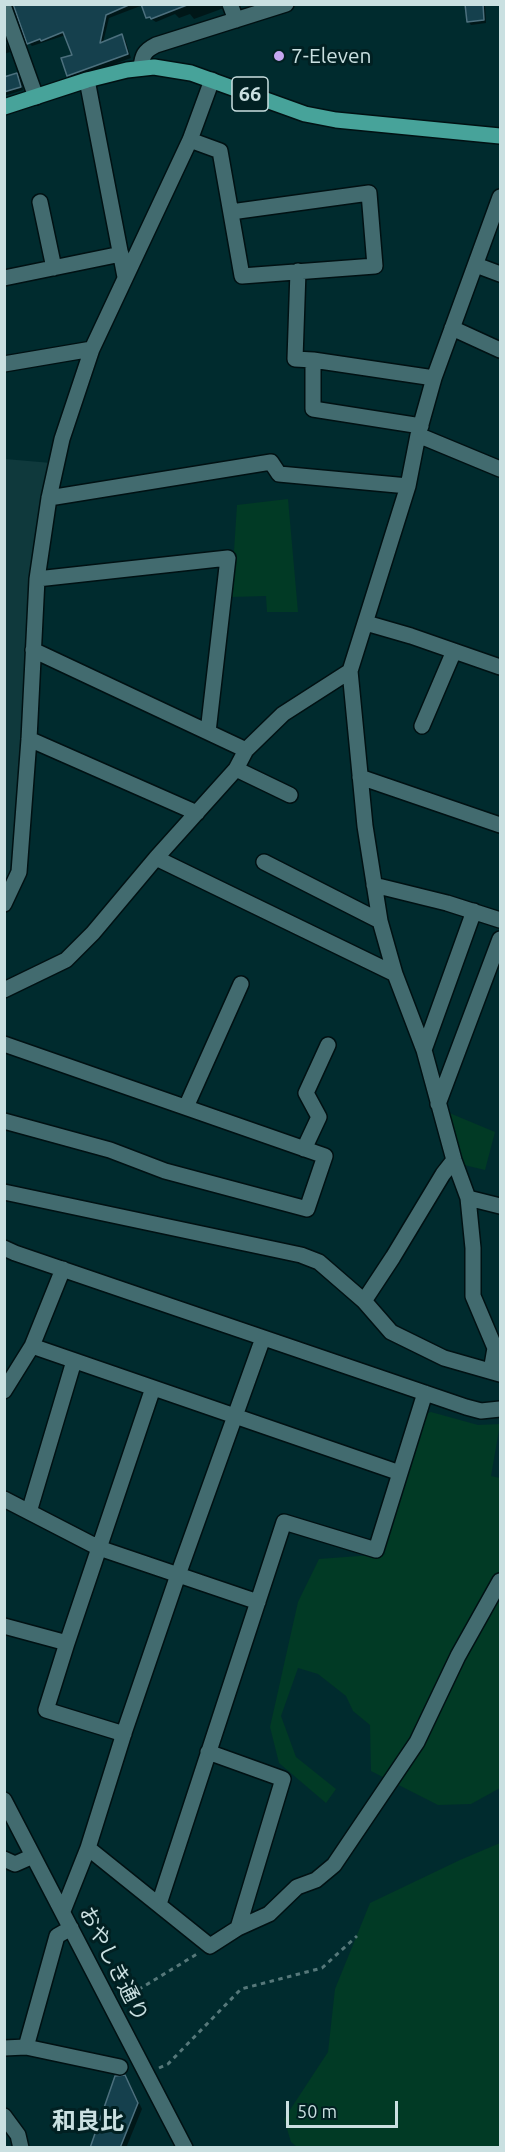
<!DOCTYPE html>
<html>
<head>
<meta charset="utf-8">
<style>
	body { margin:0 }
	#map { position:relative; width:505px; height:2152px; overflow:hidden; background:#002b2e; font-family:Ubuntu,sans-serif }
	canvas { display:block }
	.frame { position:absolute; inset:0; border:6px solid #cae0e1; pointer-events:none }
	.scale { position:absolute; left:286px; top:2101px; width:112px; height:27px; box-sizing:border-box; border:3px solid #cae0e1; border-top:0; padding-left:8px; font-size:18px; line-height:21px; white-space:nowrap; color:#cae0e1; -webkit-text-stroke:4px #012022; paint-order:stroke }
</style>
</head>
<body>
<div id="map">
<canvas width="505" height="2152"></canvas>
<div class="frame"></div>
<div class="scale">50 m</div>
</div>
<script>
const g = document.querySelector('canvas').getContext('2d');
g.lineJoin = 'round';
function fillPath(path, color) {
  g.fillStyle = color;
  g.fill(path, 'evenodd');
}
function strokePath(path, color, width, dash) {
  g.strokeStyle = color;
  g.lineWidth = width;
  g.lineCap = dash ? 'butt' : 'round';
  g.setLineDash(dash || []);
  g.stroke(path);
}
function label(font, color, halo, rows, align = 'center') {
  g.font = font + ' Ubuntu,"Noto Sans JP",sans-serif';
  g.lineWidth = 6;
  g.setLineDash([]);
  g.textBaseline = 'middle';
  g.strokeStyle = halo;
  g.fillStyle = color;
  for (const [text, x, y, turn = 0] of rows) {
    g.save();
    g.translate(x, y);
    g.rotate((+turn || 0) * Math.PI / 180);
    g.textAlign = isNaN(turn) ? turn : align;
    if (halo) g.strokeText(text, 0, 0);
    g.fillText(text, 0, 0);
    g.restore();
  }
}
fillPath(new Path2D(`
	M 5,459 L 51,463 L 15,859 L 5,883 Z`), '#0f393c');
fillPath(new Path2D(`
	M 288,499 L 298,612 L 267,612 L 266,596 L 231,597 L 237,505 Z
	M 447,1112 L 495,1132 L 485,1170 L 464,1165 Z
	M 431,1412 L 478,1425 L 500,1424 L 491,1476 L 500,1478 L 500,1788 L 471,1804 L 438,1805 L 371,1771 L 370,1725 L 353,1711 L 346,1696 L 318,1674 L 298,1668 L 281,1716 L 296,1757 L 336,1789 L 326,1803 L 279,1763 L 270,1727 L 298,1602 L 319,1559 L 386,1554 L 382,1553 L 425,1414 Z
	M 500,1843 L 500,2147 L 297,2147 L 291,2142 L 284,2119 L 328,2052 L 335,1989 L 370,1903 L 460,1860 Z`), '#013a25');
fillPath(new Path2D(`
	M 14,4 L 224,4 L 224,8 L 194,19 L 190,14 L 179,18 L 175,14 L 156,22 L 148,17 L 143,5 L 109,18 L 103,43 L 122,36 L 125,39 L 131,58 L 72,79 L 69,75 L 74,56 L 66,35 L 32,46 L 29,43 Z
	M 467,4 L 485,4 L 486,23 L 471,25 L 468,21 Z
	M 4,38 L 10,52 L 4,54 Z
	M 17,75 L 20,78 L 23,90 L 4,96 L 4,79 Z
	M 124,2077 L 129,2082 L 142,2109 L 126,2148 L 91,2148 Z`), '#0007');
const building = new Path2D(`
	M 13,4 L 131,4 L 106,15 L 100,43 L 122,34 L 128,54 L 67,76 L 61,58 L 72,55 L 63,32 L 41,41 L 40,39 L 27,44 Z
	M 141,4 L 187,4 L 187,5 L 151,19 L 150,17 L 146,18 Z
	M 465,4 L 483,4 L 484,20 L 467,22 Z
	M 17,73 L 21,87 L 4,92 L 4,77 Z
	M 125,2075 L 138,2103 L 120,2148 L 90,2148 L 115,2076 Z`);
fillPath(building, '#15404d');
strokePath(building, '#4c707e', 1.5);
const minor = new Path2D(`
	M 230,4 L 236,20
	M 4,8 L 36,97
	M 141,68 C 142,56 144,51 156,45 L 286,4
	M 87,80 L 125,277
	M 190,140 L 220,151 L 242,276 L 375,266 L 369,193 L 231,212
	M 500,197 L 434,378 L 418,435 L 408,486 L 350,671 L 365,826 L 380,921 L 395,974 L 424,1050 L 454,1160 L 468,1198 L 500,1206
	M 40,202 L 54,268
	M 476,265 L 500,274
	M 298,271 L 295,359 L 313,360 L 434,378
	M 4,278 L 121,254
	M 452,328 L 500,350
	M 313,360 L 313,409 L 421,426
	M 4,364 L 92,349
	M 418,435 L 500,469
	M 49,498 L 271,462 L 279,474 L 408,486
	M 37,579 L 228,558 L 208,732
	M 366,623 L 411,636 L 500,667
	M 33,650 L 246,750
	M 422,726 L 454,651
	M 29,739 L 197,813
	M 236,769 L 290,795
	M 360,777 L 500,825
	M 156,858 L 395,974
	M 264,862 L 380,921
	M 374,885 L 447,903 L 500,920
	M 4,904 L 19,872 L 29,739 L 37,579 L 49,498 L 62,439 L 92,349 L 190,140 L 212,80
	M 4,990 L 66,960 L 93,933 L 156,858 L 236,769 L 246,750 L 283,714 L 350,671
	M 4,1044 L 325,1156 L 307,1209 L 165,1171 L 110,1150 L 4,1121
	M 424,1050 L 474,911
	M 438,1104 L 500,939
	M 186,1107 L 241,984
	M 304,1149 L 319,1117 L 306,1093 L 328,1045
	M 4,1192 L 301,1255 L 319,1262 L 364,1301 L 391,1332 L 444,1358 L 500,1374
	M 468,1198 L 473,1248 L 473,1296 L 495,1348 L 491,1371
	M 4,1248 L 15,1253 L 466,1407 L 481,1411 L 500,1409
	M 364,1301 L 393,1257 L 443,1174 L 454,1160
	M 32,1346 L 400,1473
	M 4,1391 L 32,1346 L 63,1269
	M 4,1499 L 99,1548 L 258,1602
	M 29,1512 L 74,1361
	M 4,1626 L 67,1643 L 153,1388
	M 67,1643 L 46,1710 L 124,1734
	M 208,1752 L 283,1779 L 238,1928
	M 4,1800 L 185,2148
	M 88,1848 L 210,1946 L 238,1928 L 269,1914 L 297,1887 L 316,1880 L 334,1865 L 417,1742 L 458,1656 L 500,1581
	M 4,1859 L 15,1864 L 33,1856
	M 159,1904 L 284,1522 L 376,1550 L 425,1393
	M 63,1911 L 88,1848 L 125,1730 L 178,1575 L 263,1338
	M 26,2047 L 57,1936 L 71,1928
	M 4,2048 L 26,2047 L 120,2067
	M 4,2116 L 18,2135 L 21,2148`);
const major = new Path2D(`
	M 4,107 L 87,80 L 127,70 L 154,67 L 191,73 L 305,114 L 336,120 L 500,136`);
strokePath(minor, '#001113', 18);
strokePath(major, '#001113', 18);
strokePath(new Path2D(`
	M 123,1999 L 197,1954
	M 159,2068 L 168,2064 L 241,1989 L 322,1968 L 357,1936`), '#56787a', 3, [4.5, 4.5]);
strokePath(minor, '#426b6f', 15);
strokePath(major, '#47a39a', 15);
for (const [x, y, r, color] of [
	[279,56,6,"#c5a7f1"]
]) {
  const dot = new Path2D();
  dot.arc(x, y, r, 0, 2 * Math.PI);
  g.fillStyle = color;
  g.fill(dot);
  strokePath(dot, '#012022', 2);
}
for (const [x, y, w] of [
	[250,94,36]
]) {
  const box = new Path2D();
  box.roundRect(x - w / 2, y - 17, w, 34, 4.5);
  g.fillStyle = '#012022';
  g.fill(box);
  strokePath(box, '#cae0e1', 1.5);
}
label('bold 20px', '#cae0e1', null, [
	["66",250,94]
]);
label('21px', '#cae0e1', '#012022', [
	["7-Eleven",291,56]
], 'left');
label('21px', '#cae0e1', '#012022', [
	["おやしき通り",114,1964,63]
]);
label('bold 24px', '#cae0e1', '#012022', [
	["和良比",88,2121]
]);
</script>
</body>
</html>
